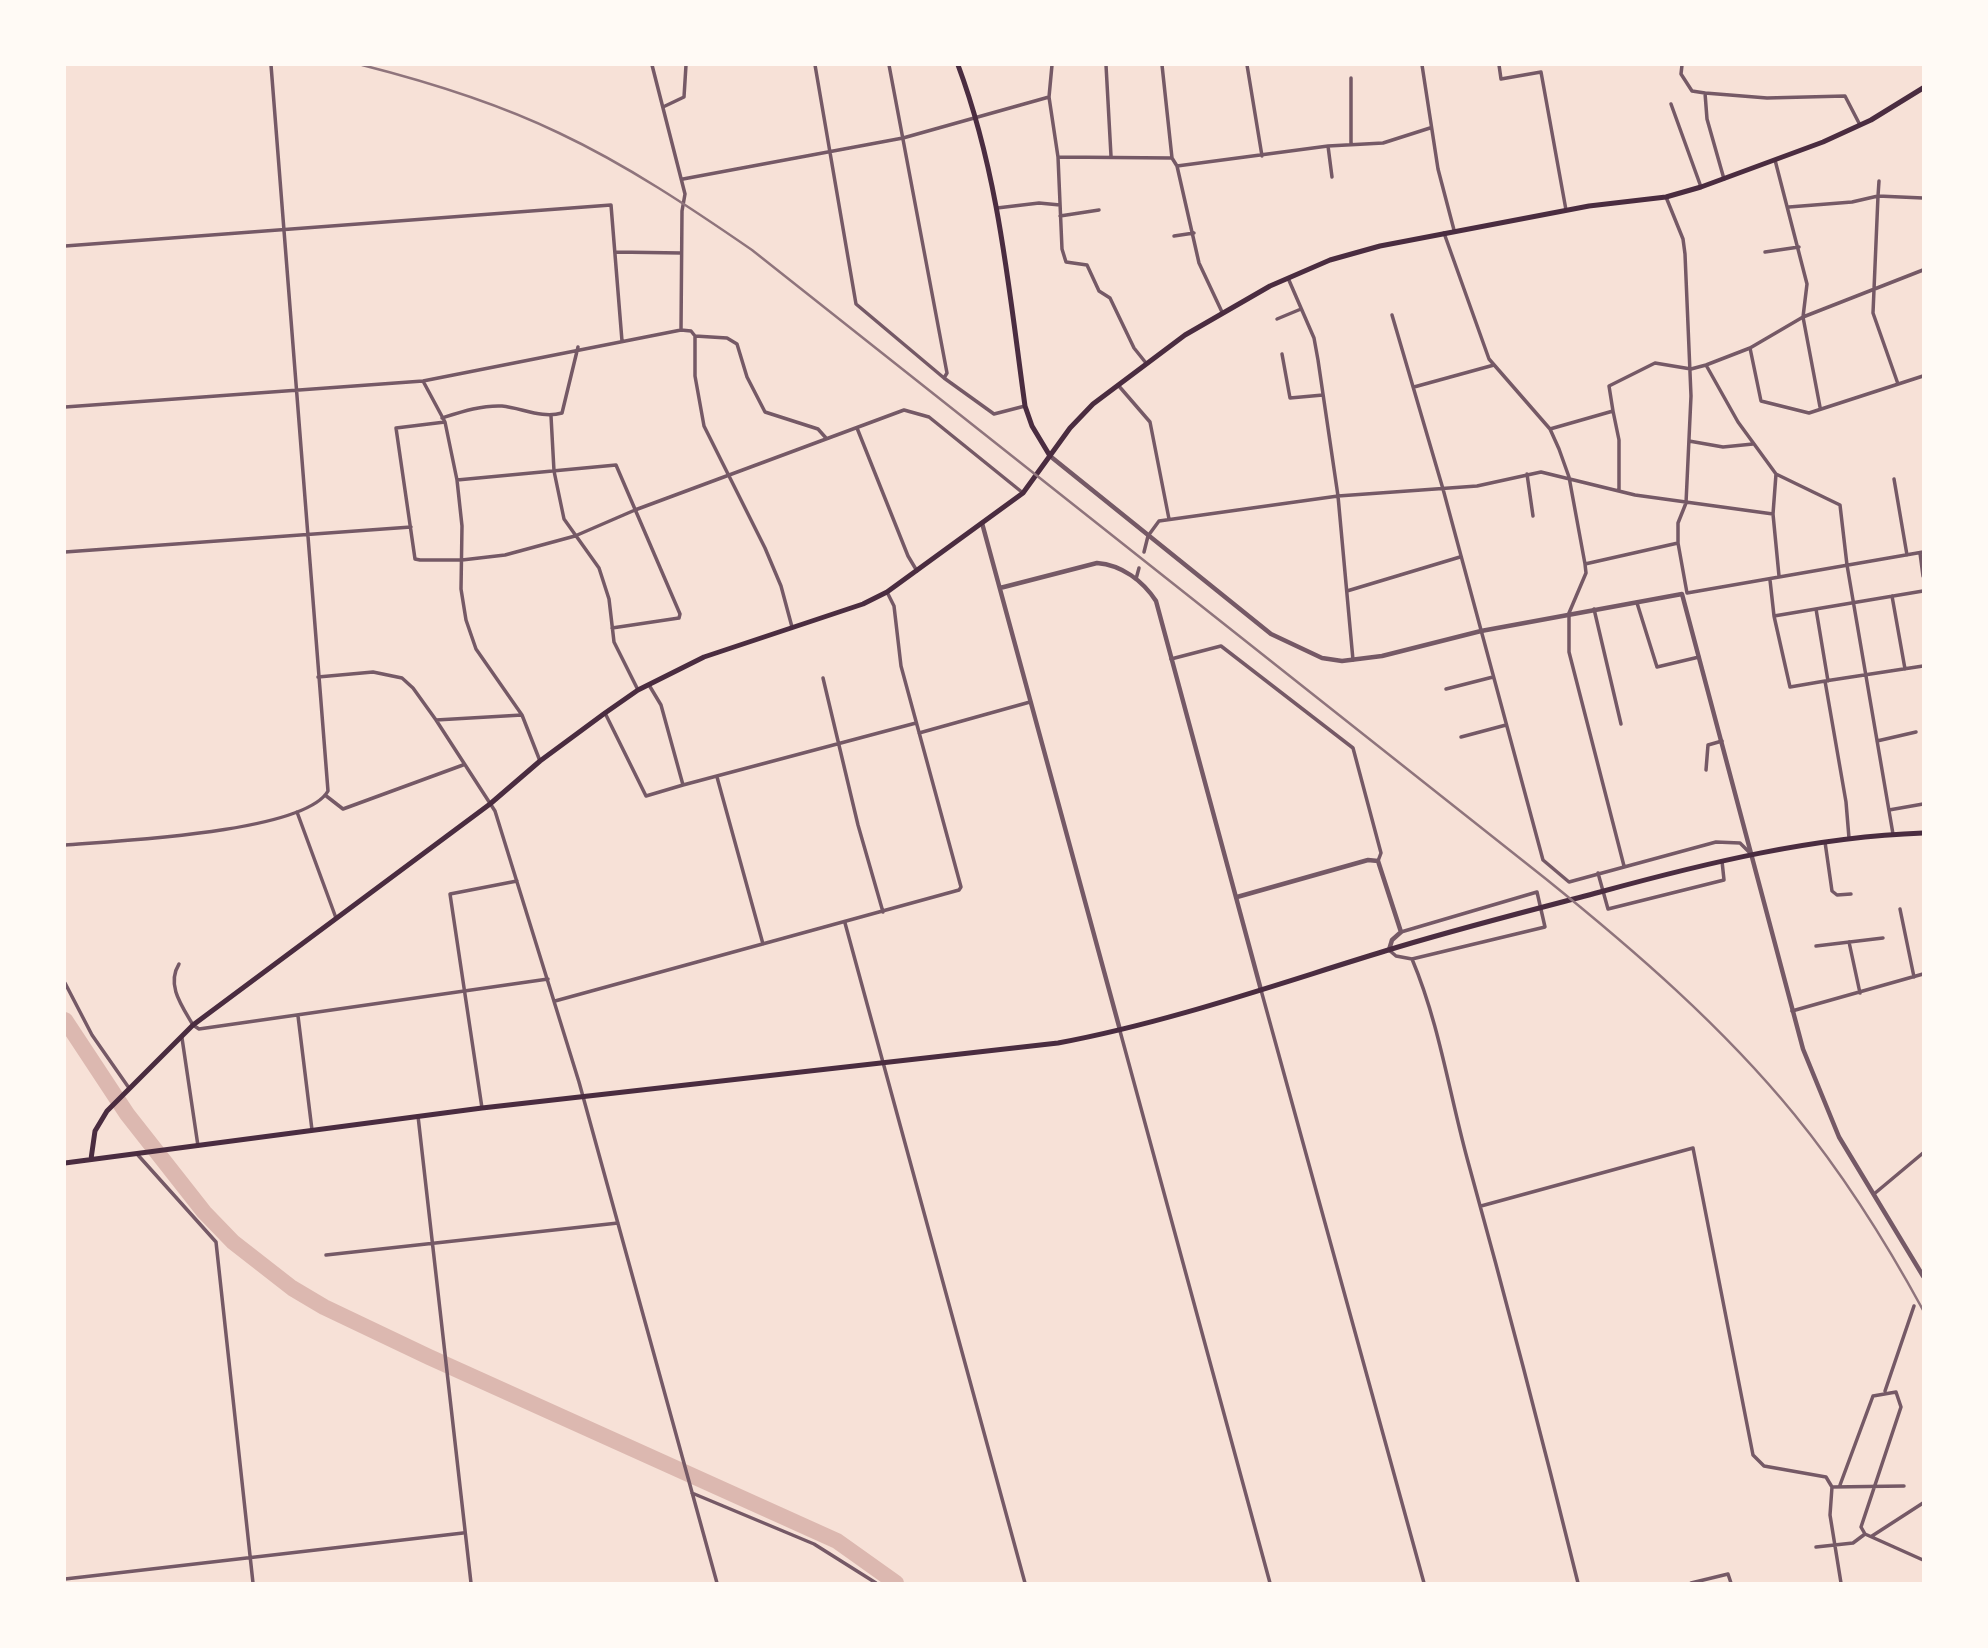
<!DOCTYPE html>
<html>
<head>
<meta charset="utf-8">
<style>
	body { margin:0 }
	#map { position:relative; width:1988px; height:1648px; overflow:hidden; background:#f7e1d7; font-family:Karla,sans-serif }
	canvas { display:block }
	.frame { position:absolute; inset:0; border:66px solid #fffaf5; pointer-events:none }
</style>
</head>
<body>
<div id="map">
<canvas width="1988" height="1648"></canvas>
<div class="frame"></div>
</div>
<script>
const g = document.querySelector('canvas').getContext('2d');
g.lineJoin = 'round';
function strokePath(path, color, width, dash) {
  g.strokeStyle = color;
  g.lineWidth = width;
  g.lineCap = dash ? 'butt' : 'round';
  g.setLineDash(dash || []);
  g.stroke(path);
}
strokePath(new Path2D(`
	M 65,1020 L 127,1114 L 204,1212 L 233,1242 L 292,1288 L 324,1307 L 429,1357 L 837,1541 L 896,1583`), '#dcb8b0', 16);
strokePath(new Path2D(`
	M 652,65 L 685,194 L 682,211 L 681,330
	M 815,65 L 856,304 L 944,378 L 994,414 L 1025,406
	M 889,65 L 947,373 L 944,378
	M 1052,65 L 1049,97 L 1058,157 L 1062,249 L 1066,262 L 1087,265 L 1099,291 L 1110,298 L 1134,348 L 1146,363
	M 1106,65 L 1111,156
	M 1162,65 L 1172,158
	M 1247,65 L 1262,156
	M 1422,65 L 1438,169 L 1454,230
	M 1499,65 L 1501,79 L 1541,72 L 1566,210
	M 1682,65 L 1681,74 L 1692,91 L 1705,93 L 1707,119 L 1724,179
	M 1705,93 L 1767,98 L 1845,96 L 1860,125
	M 1671,104 L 1701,187
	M 663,107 L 684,97 L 686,65
	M 1351,144 L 1351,78
	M 1328,146 L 1332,177
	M 1058,157 L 1172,158 L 1177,166 L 1199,263 L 1222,312
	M 1775,160 L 1807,284 L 1803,317 L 1820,407
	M 1177,166 L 1328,146 L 1383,143 L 1430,128
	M 683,179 L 903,138 L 1049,97
	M 1879,181 L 1878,196 L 1923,198
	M 1666,197 L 1683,239 L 1685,254 L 1691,396 L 1686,503 L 1678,523 L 1678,543 L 1687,593
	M 1789,207 L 1852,202 L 1878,196 L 1873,313 L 1898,384
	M 997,208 L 1039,203 L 1060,205
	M 1060,216 L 1099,210
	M 1444,233 L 1489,359 L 1550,429 L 1559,449 L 1569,477 L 1585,564 L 1678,543
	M 1174,236 L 1194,233
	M 65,246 L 611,205 L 622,341
	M 615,252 L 681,253
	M 1765,252 L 1799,247
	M 1288,278 L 1314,338 L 1318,360 L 1338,496 L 1353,660
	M 1392,315 L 1443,489 L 1543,860 L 1569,882 L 1716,842 L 1740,843 L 1751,854
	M 1277,319 L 1301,309
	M 695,336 L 695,376 L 704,426 L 765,548 L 781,586 L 792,627
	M 1750,348 L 1761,401 L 1809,413 L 1923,376
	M 1282,354 L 1290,398 L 1323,395
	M 1706,365 L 1738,422 L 1776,474 L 1840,505 L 1847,565 L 1893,834
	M 423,381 L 445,422 L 457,480 L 462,526 L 461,589 L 466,620 L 476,649 L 522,715 L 540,761
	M 1118,385 L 1150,422 L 1169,519
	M 1414,387 L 1494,365
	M 65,407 L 423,381 L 681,330 L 691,331 L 695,336 L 727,338 L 737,344 L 747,377 L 765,412 L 818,429 L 826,438
	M 1613,411 L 1619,440 L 1619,491
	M 551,416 L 554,471 L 564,519 L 599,568 L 609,599 L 614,642 L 638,690
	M 442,418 C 461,412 482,405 502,406 C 522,408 542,419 562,413 L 578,347
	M 445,422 L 396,428 L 415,559 L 420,560 L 462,560 L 505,555 L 575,536 L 635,510 L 904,410 L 929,417 L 1023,493
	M 857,428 L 908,556 L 917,571
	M 1550,429 L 1613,411 L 1609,386 L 1655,363 L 1691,369 L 1706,365 L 1750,348 L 1803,317 L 1923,270
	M 1689,441 L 1723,447 L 1753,444
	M 1527,474 L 1533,516
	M 1776,474 L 1773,514 L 1779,576
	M 1894,479 L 1907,555
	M 457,480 L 616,465 L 680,614 L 679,618 L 612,628
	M 65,552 L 411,527
	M 1144,552 L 1148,536 L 1159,521 L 1338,496 L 1477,486 L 1541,472 L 1635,495 L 1773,514
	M 1920,553 L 1923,576
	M 1585,564 L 1586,573 L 1569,613 L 1569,652 L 1624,866
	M 1136,579 L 1139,568
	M 1770,580 L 1774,616 L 1923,591
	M 1347,591 L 1460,557
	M 1687,593 L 1923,552
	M 1892,596 L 1905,669
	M 1637,603 L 1657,667 L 1699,657
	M 1594,609 L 1621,724
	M 1816,609 L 1828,681
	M 1774,616 L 1790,687 L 1825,681 L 1846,802 L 1849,838
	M 1171,659 L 1221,646 L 1353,748 L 1381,853 L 1378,861
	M 318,677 L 373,672 L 402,678 L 413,688 L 436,720 L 495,811 L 579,1082 L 717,1583
	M 823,678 L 858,825 L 883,912
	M 1825,681 L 1923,666
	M 649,685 L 661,705 L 683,785 L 916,723
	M 1446,689 L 1493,677
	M 605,713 L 646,796 L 683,785
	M 436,720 L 522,715
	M 919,733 L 1030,702
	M 1461,737 L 1506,725
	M 1877,741 L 1916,732
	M 1706,770 L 1708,745 L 1722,741
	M 717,777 L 763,944
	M 325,795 L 343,809 L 463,765
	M 1889,810 L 1923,804
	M 297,812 L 336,918
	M 1825,842 L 1832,891 L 1837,895 L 1851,894
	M 65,845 C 115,841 304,833 328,791 L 271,65
	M 1598,873 L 1608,909 L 1724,880 L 1722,861
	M 1900,909 L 1914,977
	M 845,923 L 1025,1583
	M 1849,942 L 1860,993
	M 1816,946 L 1883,938
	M 1389,950 L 1396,956 L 1412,959 L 1545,927 L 1537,892 L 1401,932
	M 1412,959 C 1439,1023 1449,1092 1467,1158 C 1506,1299 1543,1441 1578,1583
	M 179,964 C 166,985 182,1006 193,1025 L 199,1029 L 548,979
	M 65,983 L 92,1035 L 129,1088
	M 1261,990 L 1424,1583
	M 555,1001 L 959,890 L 961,887 L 901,666 L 894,606 L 887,592
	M 1792,1011 L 1923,974
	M 298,1016 L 312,1130
	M 1120,1031 L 1270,1583
	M 182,1038 L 198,1146
	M 482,1108 L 450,894 L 517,881
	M 418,1116 L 471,1583
	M 137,1154 L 216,1242 L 253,1583
	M 1874,1194 L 1923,1153
	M 1481,1206 L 1693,1148 L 1753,1455 L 1764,1466 L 1826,1477 L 1832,1487 L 1830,1515 L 1841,1583
	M 326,1255 L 618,1223
	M 1885,1391 L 1914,1306
	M 1840,1485 L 1873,1396 L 1896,1392 L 1901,1407 L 1861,1527 L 1865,1534 L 1923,1560
	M 1832,1487 L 1904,1486
	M 692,1493 L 814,1544 L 876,1583
	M 1872,1536 L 1923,1503
	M 1816,1547 L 1853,1543 L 1865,1534
	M 65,1579 L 463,1533
	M 1691,1583 L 1728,1574 L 1731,1583`), '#755966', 3.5);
strokePath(new Path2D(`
	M 1050,456 L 1271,634 L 1322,658 L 1342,661 L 1382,656 L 1481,631 L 1682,594 L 1803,1049 L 1839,1137 L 1923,1276
	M 982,523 L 1120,1030
	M 1000,588 L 1097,563 C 1122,565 1143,581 1156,601 L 1261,990
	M 1237,897 L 1368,860 L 1378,861 L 1401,932 L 1392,940 L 1389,950`), '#755966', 4.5);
strokePath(new Path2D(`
	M 958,65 C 999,175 1009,291 1025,406 L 1032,426 L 1050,456
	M 91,1159 L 95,1131 L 107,1111 L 193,1025 L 490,804 L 540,761 L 605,713 L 638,690 L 704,657 L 863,604 L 887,592 L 1023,493 L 1070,428 L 1093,404 L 1185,335 L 1270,286 L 1330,260 L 1380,246 L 1589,206 L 1666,197 L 1701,187 L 1823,142 L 1871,120 L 1923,88
	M 65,1163 L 482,1108 L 1058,1043 C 1170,1022 1277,984 1385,951 C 1456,929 1529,911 1600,892 C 1706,863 1813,837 1923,833`), '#4a2c40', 5);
strokePath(new Path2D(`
	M 362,65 C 429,82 497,103 559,133 C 627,165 691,208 752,250 L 1546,879 C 1634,950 1722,1026 1794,1114 C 1843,1174 1886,1242 1923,1310`), '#8f747c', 2.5);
</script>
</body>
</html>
